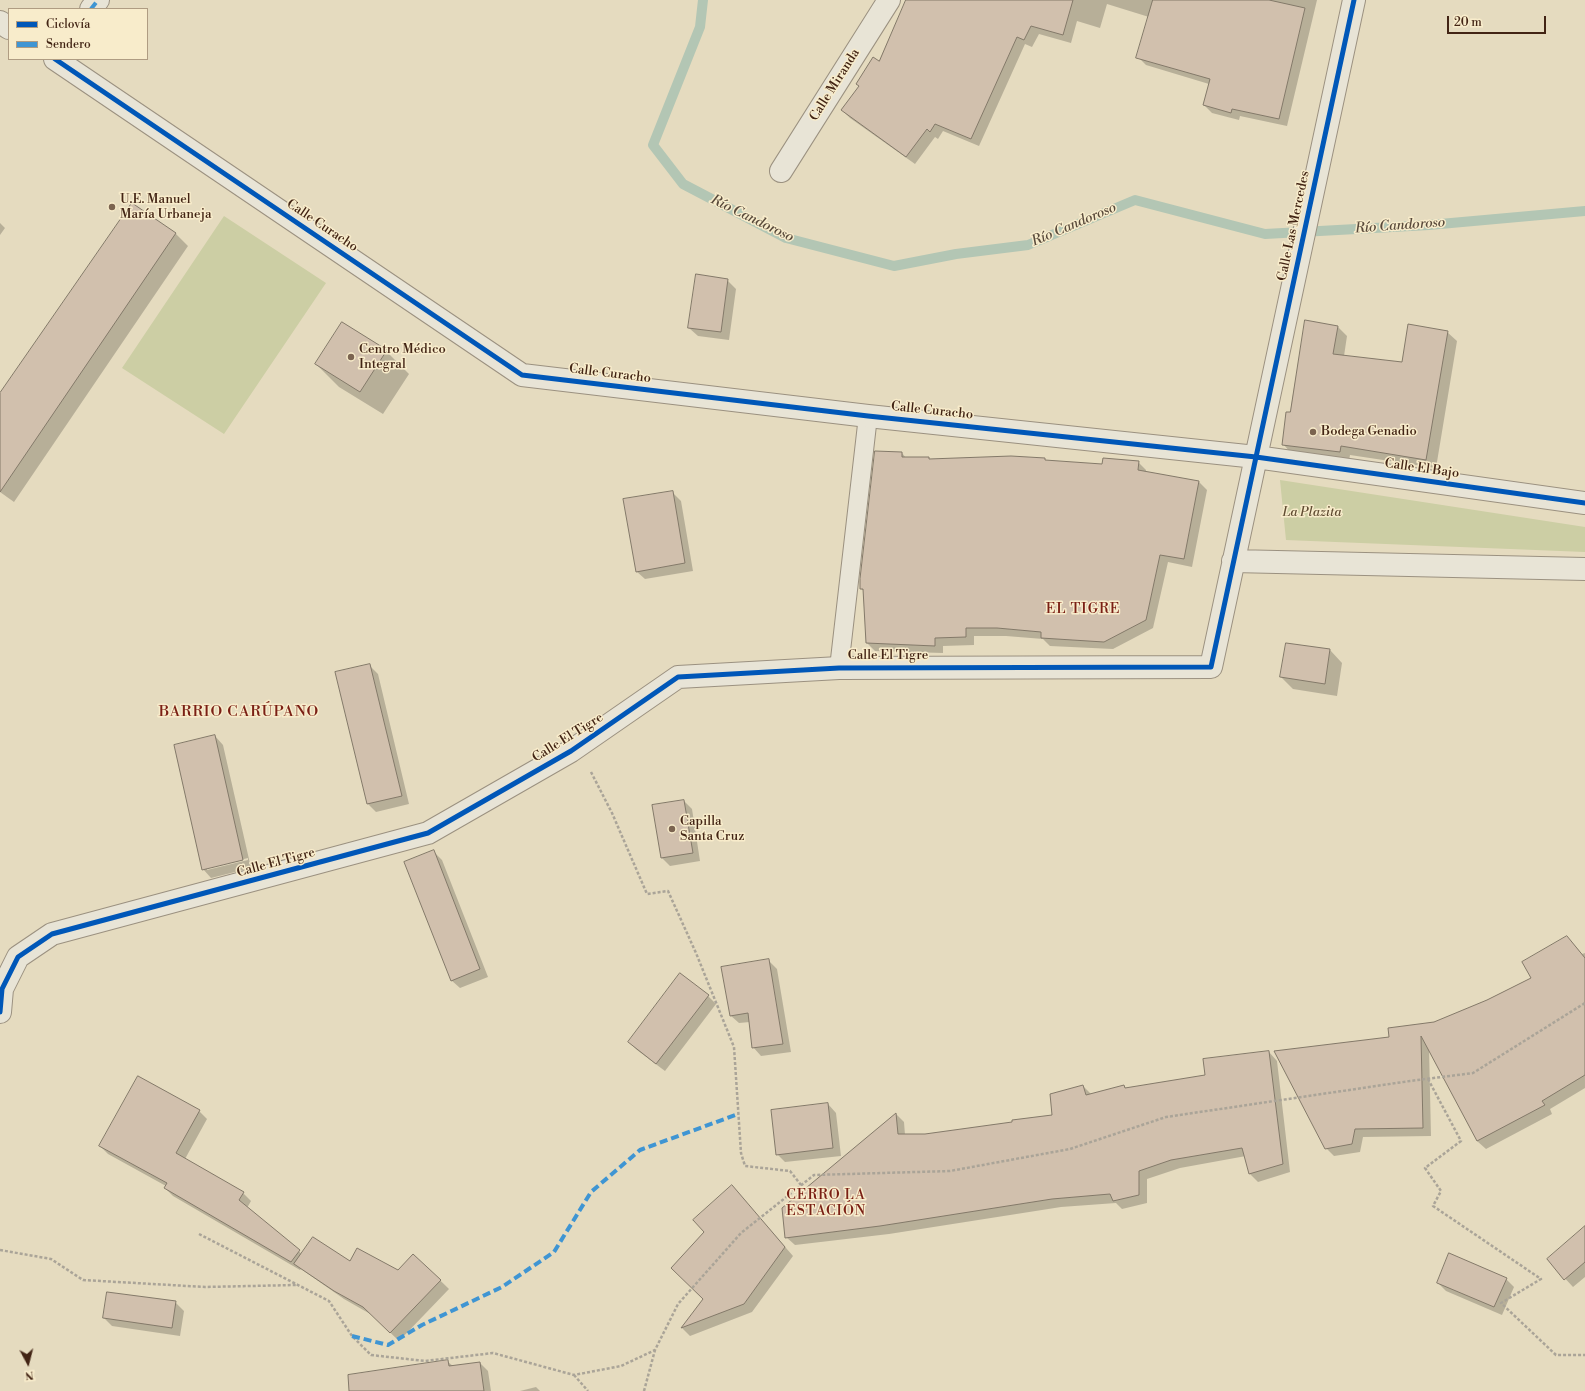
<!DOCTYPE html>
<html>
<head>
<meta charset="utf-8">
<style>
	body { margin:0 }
	#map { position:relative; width:1585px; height:1391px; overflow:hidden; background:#e5dbbf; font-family:"Libre Bodoni",serif }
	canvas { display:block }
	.legend { position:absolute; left:8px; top:8px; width:140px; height:52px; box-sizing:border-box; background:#f8eccb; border:1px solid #af9c82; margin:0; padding:5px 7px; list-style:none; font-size:12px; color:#422414 }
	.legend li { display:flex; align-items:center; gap:8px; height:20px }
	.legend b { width:20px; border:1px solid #af9c82 }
	.north { position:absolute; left:8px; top:1343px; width:40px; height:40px; -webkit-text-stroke:3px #f8eccb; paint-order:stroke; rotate:173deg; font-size:11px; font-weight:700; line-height:16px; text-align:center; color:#422414 }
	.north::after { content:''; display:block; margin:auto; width:14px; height:18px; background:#422414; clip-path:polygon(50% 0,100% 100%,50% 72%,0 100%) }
	.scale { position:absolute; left:1447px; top:16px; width:99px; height:18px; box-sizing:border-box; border:2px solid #422414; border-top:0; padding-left:5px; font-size:12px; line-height:14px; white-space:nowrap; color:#422414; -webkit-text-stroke:3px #f8eccb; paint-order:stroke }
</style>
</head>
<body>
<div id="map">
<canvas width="1585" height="1391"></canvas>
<ul class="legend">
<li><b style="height:5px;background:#0057b8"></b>Ciclovía</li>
<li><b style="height:5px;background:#3f95d3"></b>Sendero</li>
</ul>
<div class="north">N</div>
<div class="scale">20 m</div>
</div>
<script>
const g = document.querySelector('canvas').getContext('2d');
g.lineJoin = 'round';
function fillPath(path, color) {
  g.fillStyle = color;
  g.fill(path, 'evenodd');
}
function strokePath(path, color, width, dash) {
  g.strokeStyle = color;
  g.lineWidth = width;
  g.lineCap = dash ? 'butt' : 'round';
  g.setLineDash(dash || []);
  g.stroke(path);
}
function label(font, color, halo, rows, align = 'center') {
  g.font = font + ' "Libre Bodoni",serif';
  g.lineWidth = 3;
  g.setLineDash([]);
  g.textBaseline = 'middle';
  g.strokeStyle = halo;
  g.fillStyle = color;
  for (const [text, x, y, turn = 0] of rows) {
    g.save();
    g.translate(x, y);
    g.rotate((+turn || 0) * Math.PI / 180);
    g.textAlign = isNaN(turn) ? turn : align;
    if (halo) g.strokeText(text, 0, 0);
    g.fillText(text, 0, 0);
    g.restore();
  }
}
fillPath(new Path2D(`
	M 224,216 L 326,283 L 224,434 L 122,368 Z
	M 1280,480 L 1585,527 L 1585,552 L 1286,540 Z`), '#cccea4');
fillPath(new Path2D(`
	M 907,0 L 1317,0 L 1287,126 L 1240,116 L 1239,120 L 1212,113 L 1204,105 L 1209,84 L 1146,65 L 1138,57 L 1149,17 L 1107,4 L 1100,28 L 1077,21 L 1071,43 L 1039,34 L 1032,47 L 1025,44 L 979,146 L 943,131 L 938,139 L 935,137 L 915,164 L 850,118 L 842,110 L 879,63 Z
	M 132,205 L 176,234 L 188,246 L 14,502 L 0,492 L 0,394 Z
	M 0,223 L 5,228 L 0,235 Z
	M 727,280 L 736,289 L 729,340 L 698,336 L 689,328 Z
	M 1338,327 L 1347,336 L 1344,356 L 1403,363 L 1447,332 L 1457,341 L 1436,468 L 1350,455 L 1349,461 L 1292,454 L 1283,444 L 1291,414 Z
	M 386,351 L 409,374 L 383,414 L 339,387 L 316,364 Z
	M 902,453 L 906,458 L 929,458 L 930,460 L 1044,459 L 1047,461 L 1103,465 L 1138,462 L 1146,470 L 1146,473 L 1199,482 L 1207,490 L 1192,567 L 1168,562 L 1153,628 L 1113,649 L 1050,646 L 1043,639 L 1006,636 L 974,636 L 974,645 L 943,646 L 943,653 L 875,651 L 867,643 L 864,591 L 861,589 Z
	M 672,492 L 681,501 L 693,571 L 645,579 L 636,571 Z
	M 1330,650 L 1342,663 L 1337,696 L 1293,689 L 1281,677 Z
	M 369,665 L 378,674 L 409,804 L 376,812 L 368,804 Z
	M 215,736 L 223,745 L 251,868 L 211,878 L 203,869 ZM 248,858 L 248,860 L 207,870 L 207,868 Z
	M 684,801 L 692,809 L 700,861 L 670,866 L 662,858 L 653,806 Z
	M 433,851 L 442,860 L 488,977 L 460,988 L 451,980 Z
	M 1567,937 L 1582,954 L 1585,953 L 1585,1088 L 1550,1109 L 1552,1114 L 1486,1149 L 1477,1141 L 1429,1048 L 1431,1136 L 1363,1137 L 1360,1152 L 1334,1156 L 1326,1148 L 1390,1038 L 1434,1023 L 1487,1001 L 1532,979 Z
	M 768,960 L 777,969 L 791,1052 L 761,1056 L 753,1047 L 750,1022 L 739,1023 L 730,1015 Z
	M 681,975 L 708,996 L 716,1004 L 665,1071 L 637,1050 L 629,1042 Z
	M 1269,1052 L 1277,1061 L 1290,1172 L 1258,1182 L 1250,1174 L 1246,1156 L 1180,1168 L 1147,1179 L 1147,1203 L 1122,1209 L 1116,1203 L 1061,1207 L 889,1234 L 795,1245 L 786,1237 L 896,1114 L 904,1122 L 905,1135 L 925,1135 L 1013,1123 L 1053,1115 L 1083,1086 L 1091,1094 L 1124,1086 L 1126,1089 L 1206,1076 Z
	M 828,1104 L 836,1113 L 841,1156 L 785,1162 L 777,1154 Z
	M 199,1111 L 207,1119 L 185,1159 L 243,1193 L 251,1201 L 247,1208 L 302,1254 L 399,1271 L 414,1255 L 449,1289 L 399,1341 L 372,1315 L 344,1299 L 301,1269 L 300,1270 L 173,1196 L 165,1188 L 166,1186 L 108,1154 L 100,1146 Z
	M 732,1186 L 793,1256 L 752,1312 L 690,1336 L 682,1328 L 704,1299 Z
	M 1585,1232 L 1585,1277 L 1573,1287 L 1548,1260 Z
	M 1506,1279 L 1514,1287 L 1502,1315 L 1446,1291 L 1438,1283 Z
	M 175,1302 L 184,1311 L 180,1336 L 112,1326 L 104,1318 Z
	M 448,1362 L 453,1366 L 480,1363 L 488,1371 L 491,1391 L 365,1391 Z
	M 536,1387 L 540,1391 L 520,1391 Z`), '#0003');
strokePath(new Path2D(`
	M 703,0 L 700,27 L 653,145 L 683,184 L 786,238 L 894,266 L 956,254 L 1028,245 L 1135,200 L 1265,234 L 1429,225 L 1585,211`), '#b3c6b4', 10);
const building = new Path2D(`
	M 906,0 L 1073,0 L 1063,35 L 1031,26 L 1024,40 L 1017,37 L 971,139 L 935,124 L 930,132 L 927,129 L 906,157 L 841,110 L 859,86 L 856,84 L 873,57 L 879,61 Z
	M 1153,0 L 1269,0 L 1305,8 L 1279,119 L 1232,109 L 1231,113 L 1203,105 L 1210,79 L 1136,58 Z
	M 132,203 L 176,233 L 0,492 L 0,393 Z
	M 696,274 L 728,279 L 721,332 L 688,328 Z
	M 1305,320 L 1338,326 L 1333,354 L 1402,362 L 1408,324 L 1448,331 L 1426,460 L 1341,446 L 1340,452 L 1282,445 L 1286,412 L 1290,412 Z
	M 342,322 L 387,350 L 360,392 L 315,364 Z
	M 875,451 L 902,452 L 902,457 L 929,457 L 929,459 L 1011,456 L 1045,458 L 1045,460 L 1102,464 L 1103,458 L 1139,461 L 1138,470 L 1199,481 L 1184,559 L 1160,555 L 1146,620 L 1104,642 L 1041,638 L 1041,632 L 997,628 L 966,628 L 966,637 L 935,638 L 935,646 L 866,643 L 863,589 L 860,589 L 860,579 Z
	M 673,491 L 685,563 L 636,572 L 623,499 Z
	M 1286,643 L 1330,649 L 1325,684 L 1280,677 Z
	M 370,664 L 402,796 L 367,804 L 335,672 Z
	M 215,735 L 243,860 L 202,870 L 174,745 Z
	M 684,800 L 693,853 L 661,858 L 652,805 Z
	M 434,850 L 480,969 L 451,981 L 404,862 Z
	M 1567,936 L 1585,958 L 1585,1075 L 1542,1101 L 1545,1105 L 1477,1141 L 1421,1036 L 1423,1128 L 1355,1129 L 1352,1144 L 1325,1149 L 1274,1051 L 1389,1037 L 1388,1028 L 1434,1022 L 1487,1000 L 1531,978 L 1522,962 Z
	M 769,959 L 783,1044 L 752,1048 L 748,1013 L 730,1016 L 721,967 Z
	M 680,973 L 709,995 L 656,1064 L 628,1042 Z
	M 1269,1051 L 1283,1164 L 1249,1174 L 1242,1148 L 1171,1160 L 1139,1171 L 1139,1195 L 1113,1201 L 1110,1194 L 1052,1199 L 880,1226 L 785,1238 L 782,1208 L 896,1113 L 898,1134 L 925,1134 L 1012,1122 L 1012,1120 L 1052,1115 L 1050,1094 L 1083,1085 L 1086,1095 L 1124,1085 L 1125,1088 L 1205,1075 L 1203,1059 Z
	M 138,1076 L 200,1110 L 176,1153 L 244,1192 L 239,1200 L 300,1250 L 291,1262 L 164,1188 L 167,1183 L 99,1146 Z
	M 828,1103 L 833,1148 L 776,1155 L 771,1110 Z
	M 732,1185 L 785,1247 L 744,1304 L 681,1328 L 703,1299 L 671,1268 L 704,1232 L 693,1220 Z
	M 1585,1226 L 1585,1262 L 1564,1280 L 1547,1259 Z
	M 313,1237 L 350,1261 L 357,1248 L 398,1270 L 413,1254 L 441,1280 L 390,1333 L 363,1307 L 334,1291 L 294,1264 Z
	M 1449,1253 L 1507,1278 L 1494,1307 L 1437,1283 Z
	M 107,1292 L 176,1301 L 172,1328 L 103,1318 Z
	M 448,1360 L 449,1366 L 480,1362 L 484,1391 L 349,1391 L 348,1375 Z`);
fillPath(building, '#d1c0ad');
strokePath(building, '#837969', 1);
const lane = new Path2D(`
	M 839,668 L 868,416`);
const street = new Path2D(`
	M 91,9 L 98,0
	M 0,22 L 9,28
	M 55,59 L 522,375 L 868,416 L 1256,457 L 1585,503
	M 781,171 L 889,0
	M 1233,561 L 1585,569
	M 0,1012 L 2,989 L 18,957 L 52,934 L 428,833 L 571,751 L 678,677 L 839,668 L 1211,667 L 1354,0`);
strokePath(lane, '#9b9180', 20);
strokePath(street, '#9b9180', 24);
strokePath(new Path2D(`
	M 591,772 L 612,813 L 647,894 L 668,891 L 696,953 L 734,1047 L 741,1153 L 745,1166 L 790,1171 L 801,1185
	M 1428,1079 L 1461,1141 L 1425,1168 L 1441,1191 L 1433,1206 L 1541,1279 L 1501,1303 L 1556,1355 L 1585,1355
	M 199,1234 L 329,1301 L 352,1336 L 371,1355 L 425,1361 L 493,1353 L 574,1375 L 621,1366 L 655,1350 L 678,1304 L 741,1233 L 814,1175 L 950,1171 L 1070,1149 L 1166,1117 L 1410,1081 L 1473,1073 L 1585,1003
	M 0,1250 L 51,1259 L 83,1280 L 205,1287 L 296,1285
	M 574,1375 L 588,1391
	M 644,1391 L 655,1350`), '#aaa498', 2.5, [3, 2]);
strokePath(lane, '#e8e4d6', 18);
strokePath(street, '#e8e4d6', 22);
strokePath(new Path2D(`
	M 91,9 L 98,0
	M 352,1336 L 388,1345 L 422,1325 L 502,1287 L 554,1252 L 591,1192 L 640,1150 L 738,1114`), '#3f95d3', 4, [8, 4]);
strokePath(new Path2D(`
	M 55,59 L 522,375 L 868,416 L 1256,457 L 1585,503
	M 0,1012 L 2,989 L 18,957 L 52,934 L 428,833 L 571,751 L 678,677 L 839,668 L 1211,667 L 1354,0`), '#0057b8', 5);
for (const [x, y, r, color] of [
	[112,207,4,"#7b6450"],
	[351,357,4,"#7b6450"],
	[1313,432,4,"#7b6450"],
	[672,829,4,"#7b6450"]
]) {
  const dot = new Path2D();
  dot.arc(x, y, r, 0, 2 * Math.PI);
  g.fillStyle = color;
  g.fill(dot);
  strokePath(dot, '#f8eccb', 1.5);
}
label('13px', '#422414', '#f8eccb', [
	["Calle Miranda",835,85,-58],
	["Calle Curacho",322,226,34],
	["Calle Las Mercedes",1294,226,-78],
	["Calle Curacho",610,374,7],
	["Calle Curacho",932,411,6],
	["Calle El Bajo",1422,469,8],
	["Calle El Tigre",888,656],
	["Calle El Tigre",568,738,-32],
	["Calle El Tigre",276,863,-15]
]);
label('13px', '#422414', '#f8eccb', [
	["U.E. Manuel",120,200],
	["María Urbaneja",120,215],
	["Centro Médico",359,350],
	["Integral",359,365],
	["Bodega Genadio",1321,432],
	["Capilla",680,822],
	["Santa Cruz",680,837]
], 'left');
label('italic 13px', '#604c32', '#f8eccb', [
	["La Plazita",1312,513]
]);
label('italic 14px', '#594a3b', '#f8eccb', [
	["Río Candoroso",752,219,26],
	["Río Candoroso",1074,225,-23],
	["Río Candoroso",1400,226,-4]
]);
g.letterSpacing = '1px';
label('14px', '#7a1f14', '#f8eccb', [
	["EL TIGRE",1083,610],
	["CERRO LA",826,1196],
	["ESTACIÓN",826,1212]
]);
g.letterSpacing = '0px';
g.letterSpacing = '1px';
label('15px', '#7a1f14', '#f8eccb', [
	["BARRIO CARÚPANO",239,712]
]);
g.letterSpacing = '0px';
</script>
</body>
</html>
